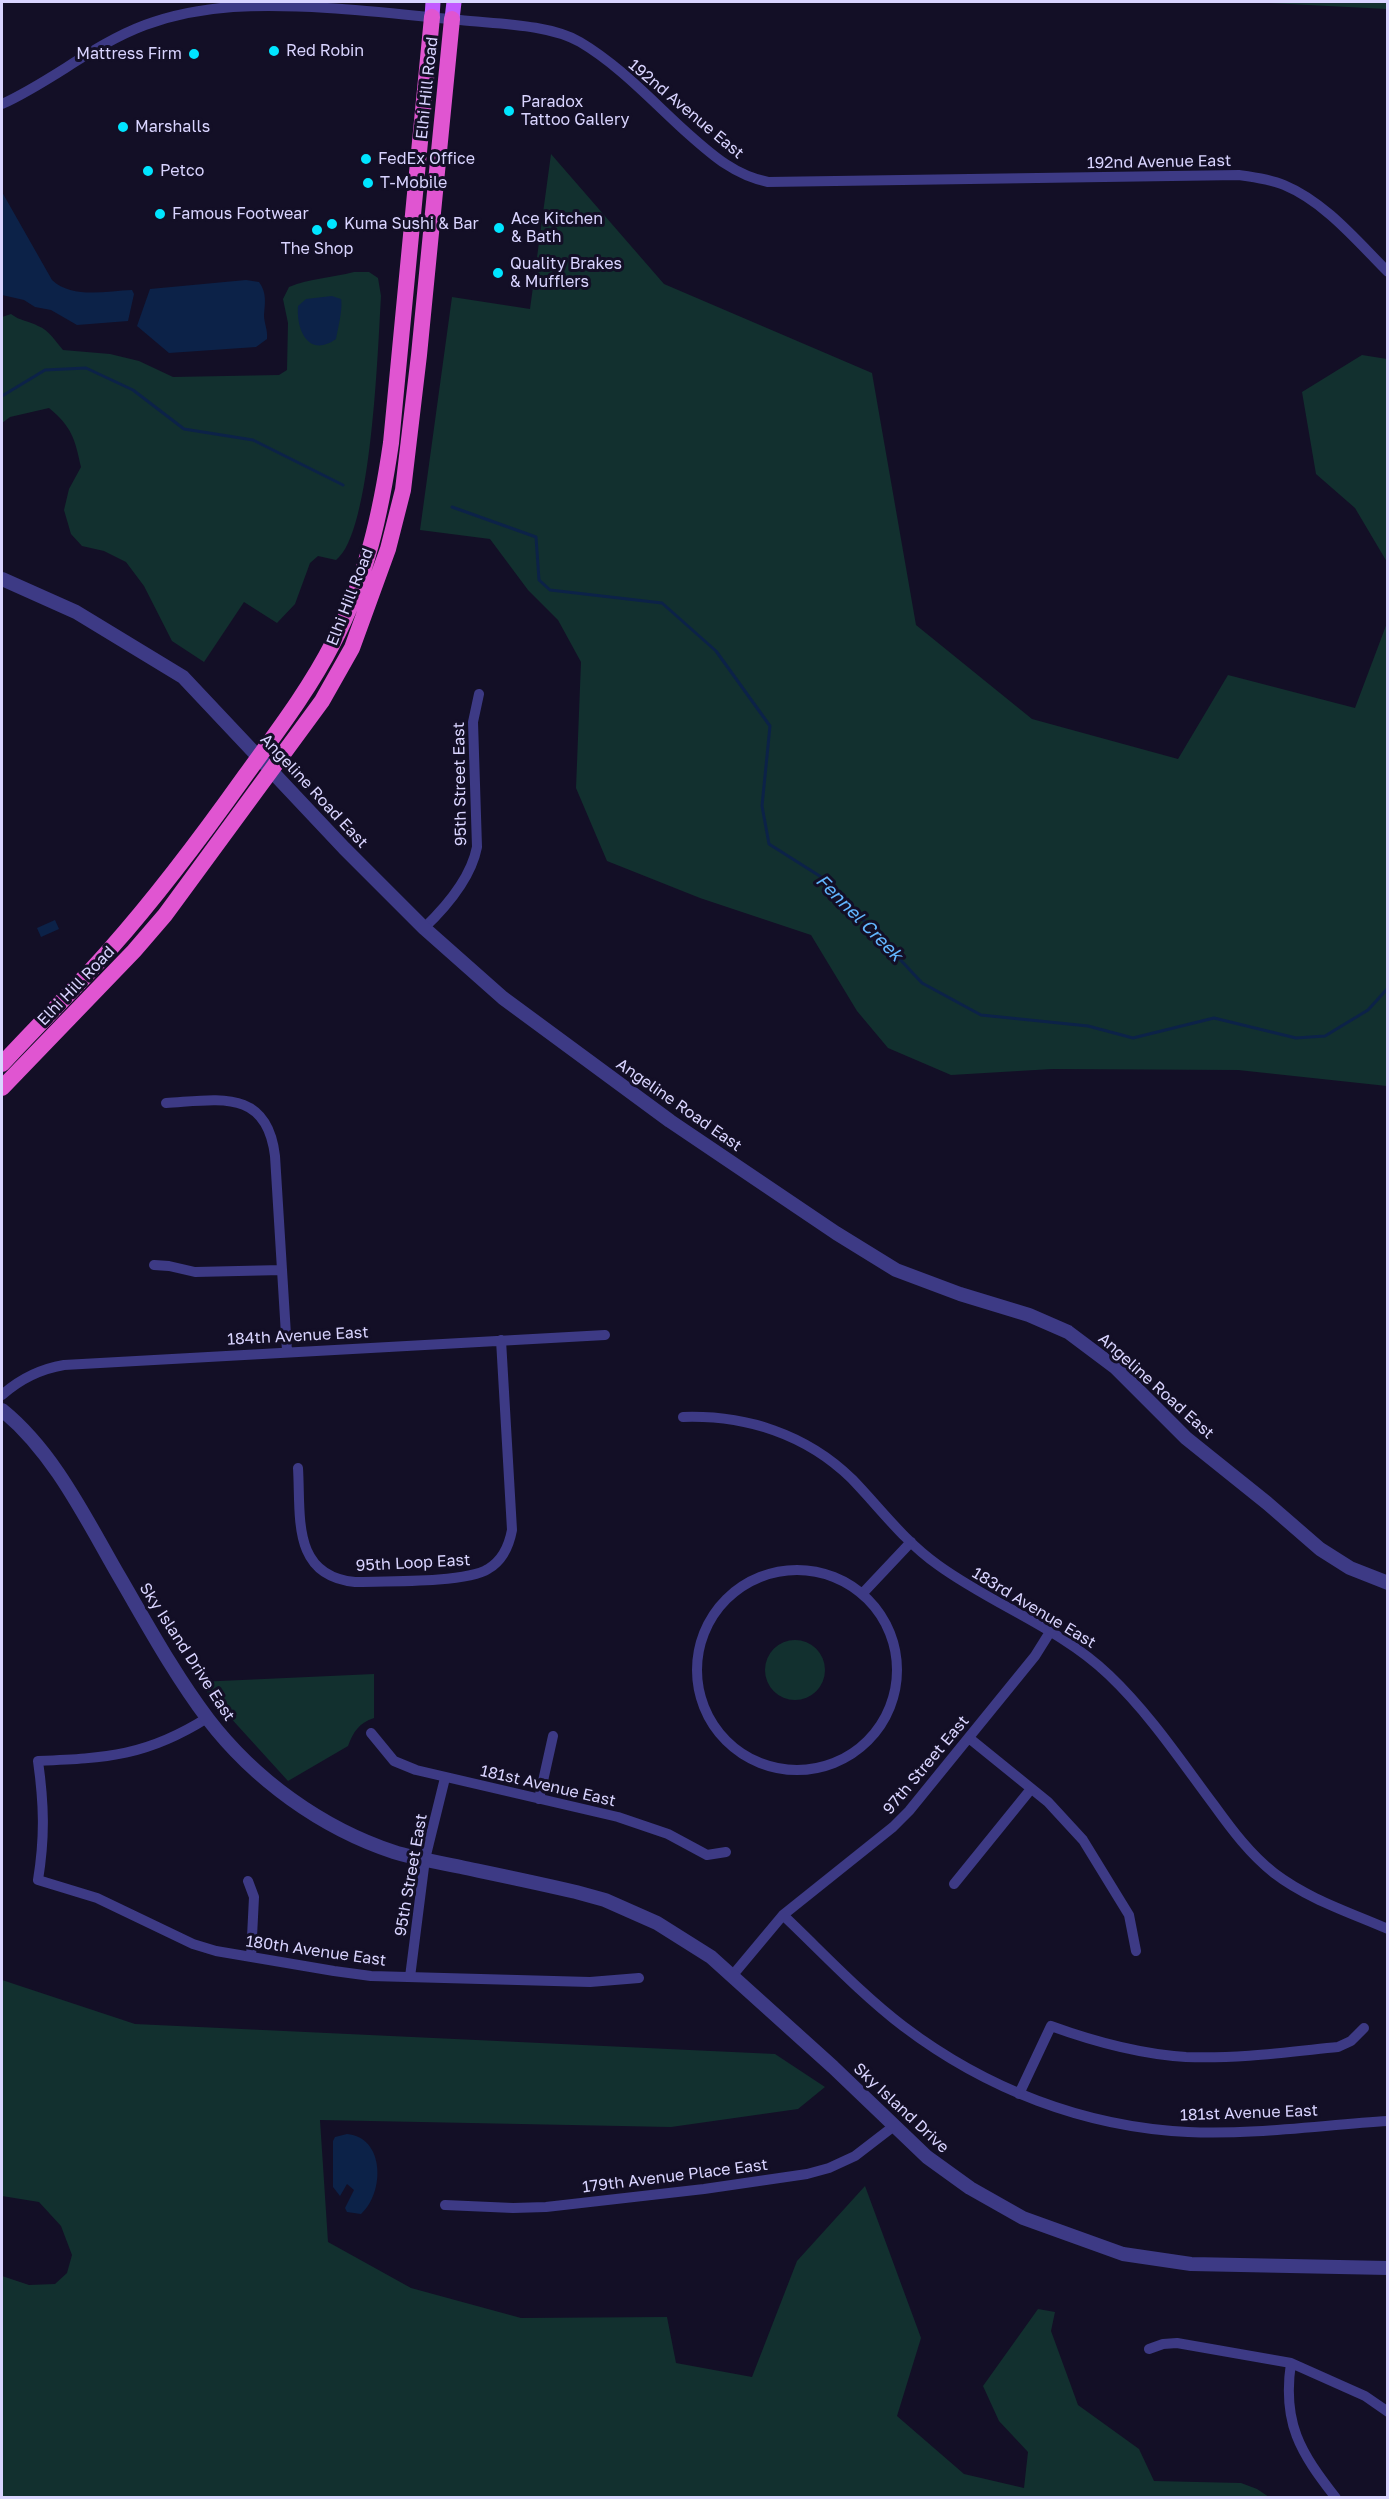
<!DOCTYPE html>
<html>
<head>
<meta charset="utf-8">
<style>
	body { margin:0 }
	#map { position:relative; width:1389px; height:2499px; overflow:hidden; background:#130f26; font-family:"Golos Text",sans-serif }
	canvas { display:block }
	.frame { position:absolute; inset:0; border:3px solid #d9d4ff; pointer-events:none }
</style>
</head>
<body>
<div id="map">
<canvas width="1389" height="2499"></canvas>
<div class="frame"></div>
</div>
<script>
const g = document.querySelector('canvas').getContext('2d');
g.lineJoin = 'round';
function fillPath(path, color) {
  g.fillStyle = color;
  g.fill(path, 'evenodd');
}
function strokePath(path, color, width, dash) {
  g.strokeStyle = color;
  g.lineWidth = width;
  g.lineCap = dash ? 'butt' : 'round';
  g.setLineDash(dash || []);
  g.stroke(path);
}
function label(font, color, halo, rows, align = 'center') {
  g.font = font + ' "Golos Text",sans-serif';
  g.lineWidth = 6;
  g.setLineDash([]);
  g.textBaseline = 'middle';
  g.strokeStyle = halo;
  g.fillStyle = color;
  for (const [text, x, y, turn = 0] of rows) {
    g.save();
    g.translate(x, y);
    g.rotate((+turn || 0) * Math.PI / 180);
    g.textAlign = isNaN(turn) ? turn : align;
    if (halo) g.strokeText(text, 0, 0);
    g.fillText(text, 0, 0);
    g.restore();
  }
}
fillPath(new Path2D(`
	M 1250,2 L 1387,2 L 1387,9 Z
	M 551,154 L 664,284 L 872,373 L 916,625 L 1032,719 L 1178,759 L 1228,675 L 1355,708 L 1387,623 L 1387,1086 L 1238,1070 L 1052,1069 L 951,1075 L 888,1048 L 857,1011 L 811,935 L 700,898 L 607,861 L 576,788 L 581,662 L 558,620 L 528,590 L 490,539 L 420,530 L 452,297 L 530,309 Z
	M 354,272 L 369,272 L 378,278 L 381,296 C 378,345 372,534 336,560 L 318,556 L 310,563 L 295,604 L 277,623 L 244,602 L 204,662 L 172,641 L 144,586 L 126,562 L 104,551 L 82,546 L 71,534 L 64,510 L 69,489 L 81,467 C 75,439 72,427 49,408 L 10,417 L 2,423 L 2,317 L 11,314 C 20,321 29,321 38,326 C 49,330 56,342 63,350 L 110,354 L 139,361 L 173,377 L 279,375 L 287,370 L 288,323 L 283,299 L 289,287 C 310,278 332,278 354,272 Z
	M 1362,355 L 1387,359 L 1387,562 L 1355,508 L 1316,474 L 1302,392 Z
	M765 1670a30 30 0 1 1 60 0a30 30 0 1 1-60 0Z
	M 374,1674 L 374,1718 C 359,1723 353,1732 348,1746 L 288,1781 L 198,1682 Z
	M 2,1980 L 135,2024 L 775,2054 L 825,2087 L 798,2109 L 671,2127 L 320,2120 L 328,2242 L 411,2288 L 521,2318 L 667,2317 L 676,2363 L 752,2377 L 797,2261 L 865,2186 L 921,2338 L 897,2416 L 964,2474 L 1024,2488 L 1028,2452 L 999,2421 L 983,2386 L 1038,2309 L 1055,2312 L 1051,2331 L 1078,2405 L 1139,2449 L 1154,2481 L 1241,2483 L 1257,2489 L 1269,2497 L 2,2497 L 2,2276 L 29,2285 L 55,2284 L 67,2273 L 72,2255 L 61,2226 L 39,2202 L 2,2196 Z`), '#12302f');
fillPath(new Path2D(`
	M 2,192 L 52,280 C 72,299 106,291 132,290 L 134,294 L 128,321 L 77,325 L 51,310 L 35,307 L 24,300 L 2,295 Z
	M 246,280 L 259,282 C 267,293 265,303 264,315 C 264,323 268,330 267,339 L 256,347 L 169,353 L 137,326 L 150,289 Z
	M 332,296 L 341,299 C 343,308 338,329 336,339 C 309,358 296,331 298,306 L 306,299 Z
	M 55,920 L 59,929 L 41,937 L 37,928 Z
	M 347,2134 C 385,2137 385,2193 361,2214 L 347,2212 L 345,2208 L 354,2190 L 347,2184 L 340,2196 L 333,2187 L 333,2141 L 335,2137 Z`), '#0c2248');
strokePath(new Path2D(`
	M 2,396 L 45,370 L 86,368 L 133,390 L 184,429 L 253,440 L 343,485
	M 452,507 L 536,537 L 539,580 L 550,590 L 662,603 L 716,651 L 770,726 L 762,806 L 769,844 L 826,880 L 922,983 L 981,1015 L 1088,1026 L 1133,1038 L 1214,1018 L 1296,1038 L 1325,1036 L 1368,1010 L 1388,988`), '#0c2248', 3);
strokePath(new Path2D(`
	M 2,104 C 51,82 94,44 145,25 C 172,15 204,9 233,7 C 309,3 385,13 460,20 C 496,24 549,24 580,42 C 619,65 651,100 684,130 C 710,153 733,175 768,182 L 1239,175 C 1254,177 1270,179 1284,185 C 1325,202 1357,241 1388,272
	M 424,928 C 446,907 471,878 477,847 L 473,722 L 479,694
	M 166,1103 C 219,1100 267,1088 275,1156 L 287,1351
	M 154,1265 L 169,1266 L 195,1272 L 282,1270
	M 2,1395 C 20,1379 40,1369 64,1365 L 605,1335
	M 683,1417 C 746,1415 806,1434 852,1479 C 880,1508 905,1542 938,1565 C 993,1605 1060,1628 1109,1675 C 1150,1714 1181,1761 1214,1805 C 1232,1830 1250,1854 1274,1873 C 1308,1899 1349,1912 1388,1929
	M 298,1468 C 301,1516 291,1576 355,1582 C 384,1581 466,1583 488,1569 C 502,1561 509,1546 512,1530 L 501,1340
	M697 1670a100 100 0 1 1 200 0a100 100 0 1 1-200 0Z
	M 862,1594 L 911,1542
	M 207,1718 C 147,1756 107,1758 38,1761 C 44,1804 45,1837 38,1880 L 97,1898 L 193,1944 L 216,1951 L 334,1971 L 371,1976 L 590,1982 L 639,1978
	M 371,1733 L 394,1761 L 416,1770 L 618,1817 L 668,1834 L 707,1855 L 726,1852
	M 969,1738 L 1048,1802 L 1083,1840 L 1129,1915 L 1136,1951
	M 539,1799 L 553,1736
	M 248,1881 L 254,1897 L 251,1957
	M 954,1884 L 1031,1789
	M 783,1915 C 822,1952 860,1993 903,2026 C 986,2089 1084,2127 1188,2132 C 1254,2135 1322,2125 1388,2121
	M 732,1976 L 783,1915 L 893,1827 L 909,1811 L 1035,1656 L 1050,1632
	M 410,1977 L 425,1859 L 445,1778
	M 1019,2094 L 1051,2026 C 1095,2042 1139,2054 1186,2057 C 1237,2059 1288,2052 1338,2047 L 1351,2041 L 1364,2028
	M 445,2205 L 513,2208 L 546,2207 L 704,2189 L 807,2174 L 829,2168 L 855,2156 L 894,2126
	M 1149,2349 L 1163,2344 L 1177,2343 L 1291,2363 L 1365,2396 L 1388,2412
	M 1291,2363 C 1282,2423 1300,2452 1336,2498`), '#3d3a85', 10);
strokePath(new Path2D(`
	M 2,579 L 76,612 L 183,677 L 344,848 L 424,928 L 503,998 L 670,1121 L 836,1233 L 896,1270 L 960,1294 L 1029,1315 L 1068,1332 L 1116,1368 L 1186,1438 L 1267,1503 L 1320,1549 L 1350,1568 L 1388,1583
	M 2,1410 C 54,1452 86,1519 119,1576 C 147,1624 174,1674 208,1719 C 254,1779 321,1828 394,1852 C 416,1859 439,1862 461,1867 C 499,1875 538,1883 576,1892 L 605,1900 L 657,1923 L 711,1957 L 833,2067 L 927,2157 L 970,2188 L 1023,2218 L 1123,2254 L 1191,2264 L 1388,2268`), '#3d3a85', 14);
strokePath(new Path2D(`
	M 432,17 L 433,2
	M 452,19 L 454,2`), '#c25bff', 15);
strokePath(new Path2D(`
	M 2,1064 C 38,1025 76,988 111,948 C 159,894 203,835 245,776 C 276,733 309,690 333,643 C 366,581 381,512 391,443 L 432,17
	M 2,1088 L 134,951 L 165,915 L 322,701 L 352,648 L 388,549 L 403,490 L 419,355 L 452,19`), '#e055d1', 16);
for (const [x, y, r, color] of [
	[274,51,6,"#00e5ff"],
	[194,54,6,"#00e5ff"],
	[509,111,6,"#00e5ff"],
	[123,127,6,"#00e5ff"],
	[366,159,6,"#00e5ff"],
	[148,171,6,"#00e5ff"],
	[368,183,6,"#00e5ff"],
	[160,214,6,"#00e5ff"],
	[332,224,6,"#00e5ff"],
	[499,228,6,"#00e5ff"],
	[317,230,6,"#00e5ff"],
	[498,273,6,"#00e5ff"]
]) {
  const dot = new Path2D();
  dot.arc(x, y, r, 0, 2 * Math.PI);
  g.fillStyle = color;
  g.fill(dot);
  strokePath(dot, '#130f26', 2);
}
label('16px', '#d9d4ff', '#130f26', [
	["Red Robin",286,51],
	["Mattress Firm",182,54,"right"],
	["Paradox",521,102],
	["Tattoo Gallery",521,120],
	["Marshalls",135,127],
	["FedEx Office",378,159],
	["Petco",160,171],
	["T-Mobile",380,183],
	["Famous Footwear",172,214],
	["Ace Kitchen",511,219],
	["& Bath",511,237],
	["Kuma Sushi & Bar",344,224],
	["The Shop",317,249,"center"],
	["Quality Brakes",510,264],
	["& Mufflers",510,282]
], 'left');
label('16px', '#d9d4ff', '#130f26', [
	["Elhi Hill Road",427,88,-84],
	["192nd Avenue East",686,109,40],
	["192nd Avenue East",1159,162,-1],
	["Elhi Hill Road",350,597,-69],
	["95th Street East",460,784,-91],
	["Angeline Road East",314,791,47],
	["Elhi Hill Road",76,986,-46],
	["Angeline Road East",679,1105,35],
	["184th Avenue East",298,1336,-3],
	["Angeline Road East",1156,1386,42],
	["95th Loop East",413,1563,-3],
	["183rd Avenue East",1034,1608,31],
	["Sky Island Drive East",187,1652,57],
	["97th Street East",926,1765,-50],
	["181st Avenue East",548,1786,13],
	["95th Street East",411,1875,-80],
	["180th Avenue East",316,1951,8],
	["Sky Island Drive",901,2108,43],
	["181st Avenue East",1249,2113,-2],
	["179th Avenue Place East",675,2176,-7]
]);
label('italic 18px', '#62b6ff', '#130f26', [
	["Fennel Creek",859,918,45]
]);
</script>
</body>
</html>
